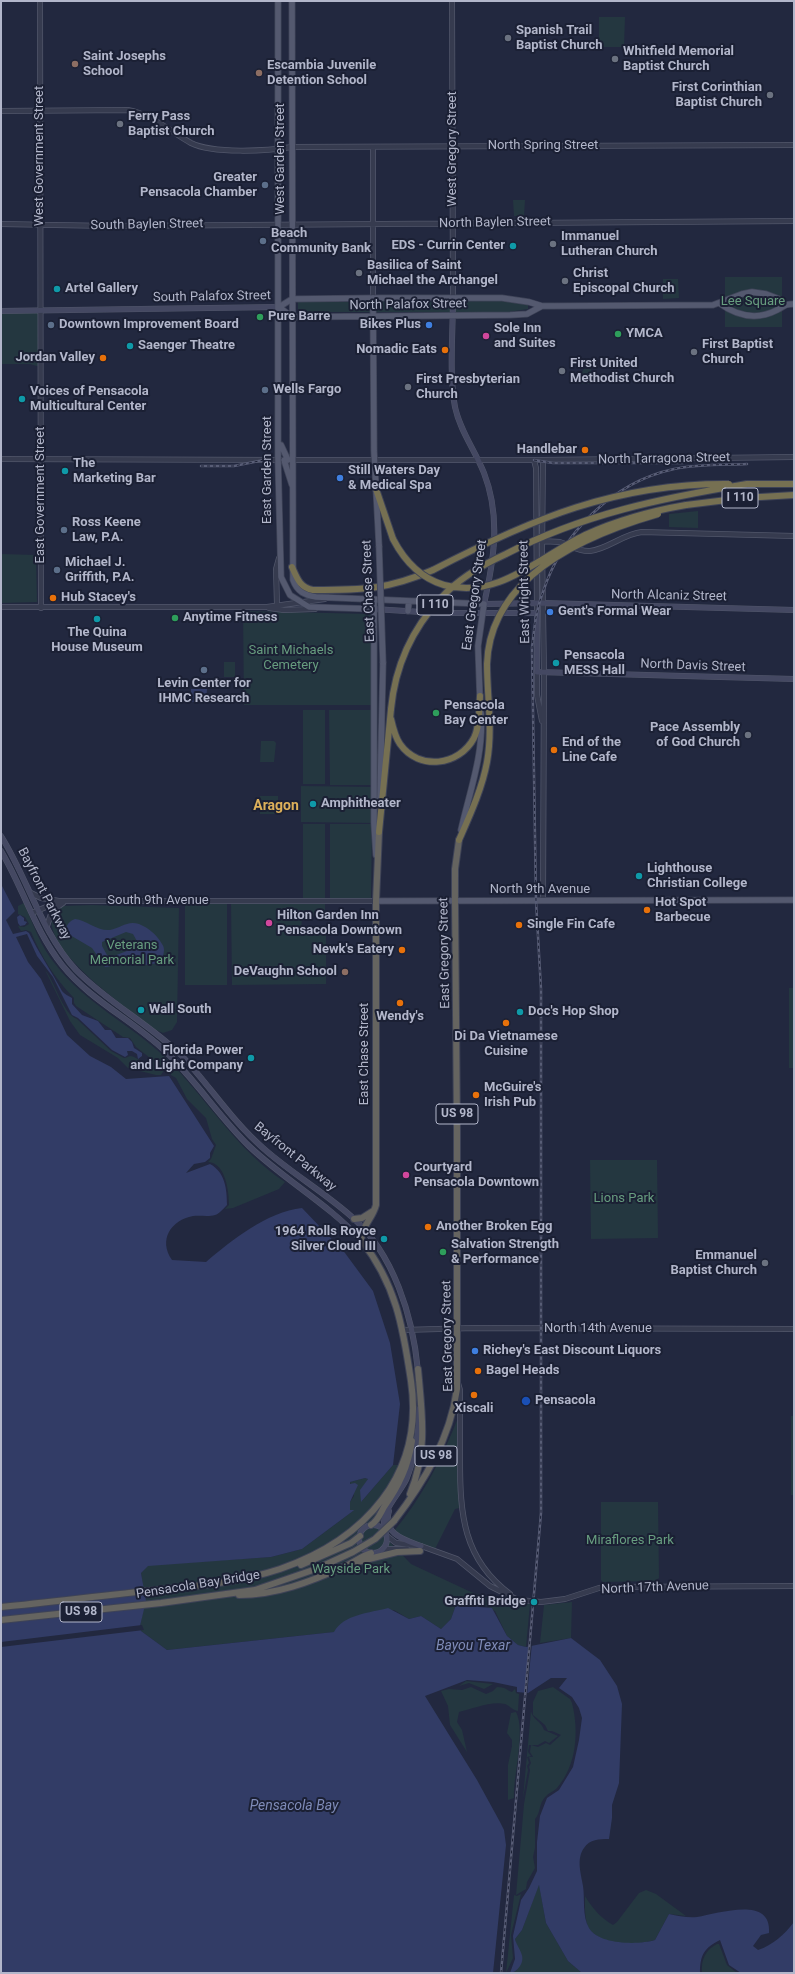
<!DOCTYPE html>
<html>
<head>
<meta charset="utf-8">
<style>
	body { margin:0 }
	#map { position:relative; width:795px; height:1974px; overflow:hidden; background:#22283f; font-family:Roboto,sans-serif }
	canvas { display:block }
	.frame { position:absolute; inset:0; border:2px solid #b2b6ca; pointer-events:none }
</style>
</head>
<body>
<div id="map">
<canvas width="795" height="1974"></canvas>
<div class="frame"></div>
</div>
<script>
const g = document.querySelector('canvas').getContext('2d');
g.lineJoin = 'round';
function fillPath(path, color) {
  g.fillStyle = color;
  g.fill(path, 'evenodd');
}
function strokePath(path, color, width, dash) {
  g.strokeStyle = color;
  g.lineWidth = width;
  g.lineCap = dash ? 'butt' : 'round';
  g.setLineDash(dash || []);
  g.stroke(path);
}
function label(font, color, halo, rows, align = 'center') {
  g.font = font + ' Roboto,sans-serif';
  g.lineWidth = 4;
  g.setLineDash([]);
  g.textBaseline = 'middle';
  g.strokeStyle = halo;
  g.fillStyle = color;
  for (const [text, x, y, turn = 0] of rows) {
    g.save();
    g.translate(x, y);
    g.rotate((+turn || 0) * Math.PI / 180);
    g.textAlign = isNaN(turn) ? turn : align;
    if (halo) g.strokeText(text, 0, 0);
    g.fillText(text, 0, 0);
    g.restore();
  }
}
fillPath(new Path2D(`
	M 599,17 L 625,17 L 624,47 L 599,47 Z
	M 513,200 L 525,200 L 524,216 L 514,216 Z
	M 725,277 L 782,277 L 782,327 L 725,327 Z
	M 663,279 L 678,279 L 679,298 L 663,299 Z
	M 510,301 L 528,304 L 528,309 L 509,312 L 298,312 L 298,302 Z
	M 1,311 L 40,311 L 40,367 L 30,364 L 1,364 Z
	M 584,369 L 591,369 L 591,384 L 581,384 L 582,372 Z
	M 698,511 L 698,528 L 669,527 L 669,514 Z
	M 1,554 L 36,555 L 37,602 L 1,603 Z
	M 243,611 L 371,614 L 372,705 L 244,705 Z
	M 224,662 L 235,662 L 235,677 L 224,677 Z
	M 303,710 L 325,710 L 325,784 L 303,784 Z
	M 329,710 L 373,710 L 372,785 L 330,785 Z
	M 261,741 L 274,741 L 276,743 L 274,762 L 260,762 Z
	M 301,786 L 374,787 L 374,823 L 301,822 Z
	M 260,796 L 278,796 L 278,814 L 260,814 Z
	M 303,824 L 325,824 L 325,899 L 303,899 Z
	M 330,824 L 372,824 L 371,899 L 330,899 Z
	M 24,903 C 33,924 41,948 56,965 C 85,1003 130,1024 165,1057 C 206,1097 236,1150 285,1182 L 279,1189 L 233,1208 L 225,1209 L 229,1205 C 229,1192 226,1163 208,1162 L 211,1159 L 216,1145 L 212,1139 L 206,1118 L 187,1099 L 176,1078 L 171,1075 L 170,1066 L 166,1067 L 161,1075 L 156,1075 L 128,1068 L 118,1058 L 80,1035 L 70,1021 L 45,970 C 55,982 63,1014 77,1019 L 111,1051 L 124,1058 C 126,1058 127,1057 130,1056 C 135,1056 142,1063 150,1064 L 154,1061 L 136,1047 L 130,1038 L 123,1037 L 76,1006 L 74,1003 L 74,998 C 55,979 41,956 31,932 L 26,930 L 21,931 L 18,926 L 24,927 L 29,924 L 25,917 L 18,914 L 18,906 Z
	M 185,903 L 227,903 L 227,985 L 185,985 Z
	M 231,903 L 325,903 L 325,916 L 302,917 L 301,932 L 326,932 L 326,984 L 232,985 Z
	M 92,905 L 179,908 L 177,1022 L 172,1030 L 163,1033 L 156,1030 C 130,1010 43,952 52,915 L 61,906 Z
	M 789,988 L 794,988 L 794,1068 L 789,1068 Z
	M 590,1160 L 657,1160 L 658,1238 L 591,1239 Z
	M 791,1416 L 794,1416 L 794,1495 L 791,1495 Z
	M 458,1418 L 459,1508 L 455,1509 L 435,1549 L 402,1537 L 394,1531 C 422,1498 442,1458 458,1418 Z
	M 393,1465 L 403,1465 L 375,1522 L 385,1537 L 411,1564 L 471,1592 L 499,1601 L 530,1604 L 526,1647 L 518,1645 L 507,1636 L 495,1611 L 486,1606 L 470,1607 L 457,1602 L 451,1619 L 441,1629 L 421,1616 L 409,1619 L 394,1610 L 334,1632 L 167,1650 L 141,1631 L 140,1626 L 145,1601 L 141,1573 L 148,1565 L 271,1557 L 302,1549 L 353,1511 L 350,1511 L 350,1502 L 354,1496 L 350,1482 L 365,1478 L 368,1479 C 362,1491 360,1485 362,1501 Z
	M 601,1502 L 658,1502 L 659,1578 L 655,1581 L 603,1582 L 601,1580 Z
	M 572,1602 L 571,1638 L 540,1643 L 544,1605 Z
	M 466,1681 L 493,1684 L 484,1689 L 469,1683 L 459,1686 Z
	M 471,1687 L 486,1694 L 493,1691 L 497,1687 C 506,1687 506,1690 512,1692 L 515,1689 L 516,1693 L 519,1694 L 518,1711 C 512,1710 510,1706 505,1704 C 490,1701 473,1709 459,1712 L 457,1722 L 462,1730 L 467,1752 L 450,1725 L 448,1706 L 441,1691 L 449,1689 L 462,1690 Z
	M 553,1687 L 570,1699 L 572,1703 C 579,1731 577,1765 557,1788 C 553,1792 546,1794 543,1800 C 539,1806 540,1814 535,1819 L 535,1848 L 533,1857 L 535,1868 L 527,1882 L 526,1889 L 516,1895 L 524,1804 L 530,1770 L 529,1767 L 531,1763 L 529,1757 L 533,1757 L 530,1752 L 531,1745 L 538,1747 L 546,1743 L 550,1745 L 561,1735 L 552,1731 L 548,1731 L 545,1725 L 533,1715 L 533,1702 L 538,1691 Z
	M 531,1711 C 532,1719 542,1722 544,1730 L 558,1736 L 549,1743 L 545,1741 L 538,1745 L 529,1745 L 528,1752 L 531,1756 L 527,1757 L 529,1763 L 527,1766 L 528,1770 L 523,1798 Z
	M 516,1712 C 526,1731 513,1776 514,1798 L 508,1800 L 508,1765 L 512,1746 L 512,1740 L 507,1733 L 511,1713 Z
	M 539,1884 L 546,1923 L 568,1961 L 582,1973 L 512,1973 L 517,1970 L 515,1939 L 522,1930 Z
	M 646,1890 L 656,1894 L 686,1916 L 669,1914 L 655,1940 C 636,1946 603,1946 590,1930 C 584,1922 585,1906 585,1896 C 592,1908 601,1918 613,1925 L 617,1922 L 639,1893 Z
	M 521,1894 L 511,1935 L 513,1958 L 506,1973 L 514,1895 L 517,1896 Z
	M 717,1944 L 719,1944 L 727,1965 L 737,1973 L 702,1973 C 701,1960 705,1950 717,1944 Z`), '#243740');
fillPath(new Path2D(`
	M 191,689 L 207,689 L 206,702 L 191,702 Z
	M 1,884 L 15,911 L 6,920 L 13,934 L 26,931 L 29,933 C 39,953 51,971 62,991 C 64,994 69,996 72,998 L 72,1004 L 82,1015 L 98,1021 L 105,1030 L 111,1030 L 116,1038 L 128,1038 L 132,1042 L 134,1048 L 142,1053 L 142,1056 L 138,1059 L 137,1054 L 132,1051 L 127,1051 L 128,1055 L 125,1057 L 112,1050 L 78,1018 L 72,1015 L 53,977 L 37,956 L 27,934 L 16,937 L 28,962 L 41,979 L 67,1035 L 90,1056 L 111,1067 L 126,1079 L 169,1076 L 214,1146 L 210,1153 L 210,1158 L 205,1162 L 194,1164 L 186,1173 L 210,1164 C 225,1172 227,1189 227,1205 C 224,1208 219,1214 215,1215 C 208,1217 200,1215 193,1216 C 171,1220 158,1240 172,1260 L 206,1262 C 232,1240 267,1212 302,1208 L 345,1253 L 373,1291 L 390,1343 L 400,1404 L 393,1465 L 361,1502 L 360,1490 L 368,1479 L 365,1478 L 350,1482 L 350,1484 L 355,1483 L 358,1485 L 350,1502 L 350,1510 L 354,1510 L 353,1511 L 302,1549 L 271,1557 L 148,1566 L 141,1573 L 146,1601 L 140,1626 L 141,1631 L 167,1650 L 334,1632 C 344,1614 370,1613 388,1608 L 409,1619 L 421,1616 L 441,1629 L 451,1619 L 457,1602 L 470,1607 L 474,1603 L 479,1607 L 492,1608 L 507,1636 L 518,1645 L 526,1647 L 571,1638 L 600,1660 L 617,1686 L 622,1704 L 619,1783 L 612,1805 L 612,1818 L 609,1839 C 599,1839 590,1839 584,1848 C 576,1859 581,1874 583,1886 C 585,1899 582,1916 589,1928 C 599,1945 639,1945 655,1940 L 669,1914 C 678,1916 688,1918 697,1917 C 718,1914 772,1895 769,1933 L 761,1935 L 753,1946 L 758,1950 C 773,1945 784,1935 794,1922 L 794,1973 L 741,1973 L 729,1965 L 720,1940 C 704,1948 700,1955 700,1973 L 582,1973 L 568,1961 L 546,1923 L 539,1885 L 522,1930 L 515,1939 C 517,1948 527,1956 520,1966 C 517,1970 515,1972 510,1973 L 515,1959 L 513,1936 L 521,1900 L 529,1888 L 537,1871 L 537,1842 L 540,1816 L 547,1798 L 559,1790 L 573,1767 L 579,1740 L 582,1718 L 579,1708 L 572,1697 L 559,1688 L 567,1678 L 551,1678 L 528,1693 L 517,1692 L 517,1687 L 493,1682 L 467,1680 L 425,1696 L 477,1780 L 500,1822 L 504,1830 L 506,1845 L 493,1973 L 1,1973 Z
	M 20,915 L 24,918 L 24,921 L 27,922 L 25,925 L 20,926 L 18,923 L 17,917 Z
	M 75,919 C 87,920 96,931 110,930 C 120,928 128,920 139,924 C 149,928 157,935 162,944 C 165,948 164,952 163,956 C 157,970 137,963 126,963 C 119,962 112,967 105,967 L 92,948 L 70,935 L 66,928 C 68,923 70,921 75,919 ZM 126,932 L 133,934 L 138,943 L 137,947 L 114,956 L 107,955 L 102,946 L 102,942 Z`), '#323c66');
fillPath(new Path2D(`
	M 142,1625 L 144,1630 L 1,1647 L 1,1642 Z
	M 532,1643 L 527,1695 L 525,1695 L 529,1644 Z`), '#22283f');
const tertiary = new Path2D(`
	M 40,1 L 41,608
	M 452,1 L 453,298
	M 1,111 L 128,110 C 151,114 171,132 191,143 C 213,154 267,151 292,147 L 794,145
	M 373,147 L 373,298
	M 1,224 L 110,226 L 794,221
	M 1,459 L 280,460
	M 290,460 L 543,460 L 794,457
	M 534,460 L 536,468 L 537,613
	M 541,541 C 547,542 554,541 560,542 C 570,545 579,552 590,551 C 608,549 623,534 642,532 L 794,536
	M 277,605 L 276,569 L 279,558
	M 1,607 L 267,607 L 325,599
	M 269,608 L 284,610 L 315,609
	M 537,672 L 537,695 L 542,721
	M 31,893 L 41,898 L 59,901
	M 543,900 L 544,672 L 542,550 L 543,460
	M 32,913 L 60,901 L 376,901
	M 47,926 L 52,911 L 63,903
	M 403,1330 L 474,1328 L 794,1329
	M 458,1383 L 460,1390 C 460,1413 460,1437 460,1460 C 460,1514 463,1559 510,1594
	M 387,1536 L 396,1543 L 421,1546 L 457,1559 L 490,1586 L 518,1600 L 541,1602 L 565,1599 L 599,1588 L 610,1587 L 794,1586
	M 383,1549 L 407,1549`);
const secondary = new Path2D(`
	M 453,298 C 453,330 449,376 455,407 C 460,431 475,450 484,473 C 501,517 494,560 484,604 L 543,603 L 794,610
	M 1,311 L 279,307
	M 374,609 L 437,613 L 537,613 L 537,672 L 794,679
	M 1,836 C 28,879 41,932 76,970 C 108,1003 150,1024 182,1056 C 210,1086 232,1121 263,1148 C 291,1173 324,1192 352,1217 C 394,1254 413,1317 418,1371
	M 1,851 C 23,888 35,931 62,965 C 90,1000 132,1020 164,1050 C 196,1080 219,1117 250,1147 C 286,1181 328,1204 361,1240
	M 389,1511 C 382,1534 405,1540 421,1546
	M359 1539a14 14 0 1 1 28 0a14 14 0 1 1-28 0Z
	M 384,1530 C 381,1510 398,1496 406,1480 C 415,1458 419,1433 419,1409`);
const primary = new Path2D(`
	M 278,1 L 278,460 L 281,577 L 290,595 L 309,607 L 374,609
	M 292,1 L 293,580 C 297,592 305,595 316,597 L 484,604 L 478,646 L 480,700
	M 373,298 L 374,451 L 379,546
	M 719,303 C 737,316 756,321 777,310 C 785,306 784,304 794,304
	M 279,307 L 292,317 L 510,315 L 527,314 L 542,306 L 554,306 L 713,305 L 742,294 L 752,292 L 766,294 L 779,299 L 785,304
	M 279,307 L 292,299 L 379,298 L 502,298 L 529,302 L 542,306
	M 281,445 L 288,460
	M 284,460 L 292,485
	M 374,599 L 374,823 L 376,855
	M 408,611 L 409,601
	M 380,801 L 383,663
	M 461,830 C 470,790 484,754 481,713
	M 376,901 L 794,900`);
const trunk = new Path2D(`
	M 354,1219 L 362,1218 L 373,1211
	M 410,1494 C 428,1450 422,1415 418,1369
	M 394,1521 C 424,1482 450,1439 457,1389 L 457,1130 L 455,901 L 455,869 L 459,840
	M 371,1525 C 378,1521 380,1514 384,1507 C 399,1486 408,1467 412,1441
	M 357,1562 L 397,1552 L 420,1551
	M 301,1565 L 351,1543 L 360,1536
	M 239,1595 C 276,1595 310,1582 343,1567 C 353,1563 361,1556 371,1553
	M 1,1607 C 53,1602 106,1595 158,1590 C 199,1586 241,1582 280,1569 C 364,1540 425,1475 411,1381 C 403,1327 396,1284 361,1240 C 363,1223 372,1220 376,1205 L 376,901 L 379,832
	M 1,1620 L 161,1603 L 255,1590 L 316,1569 L 353,1552`);
const motorway = new Path2D(`
	M 747,484 L 794,484
	M 376,489 L 393,539
	M 686,505 L 743,498 L 794,495
	M 292,567 C 297,578 300,588 313,590 C 362,590 387,590 433,570
	M 391,719 C 393,728 395,737 400,744 C 419,771 459,766 474,738 C 480,726 479,709 480,696
	M 379,832 L 391,709
	M 459,840 C 470,815 482,789 487,762 C 493,729 487,696 487,664`);
strokePath(tertiary, '#51566a', 6);
strokePath(secondary, '#51566a', 6);
strokePath(primary, '#3f4458', 7);
strokePath(trunk, '#3e4357', 8);
strokePath(motorway, '#3e4357', 8);
strokePath(tertiary, '#363b4f', 4.5);
strokePath(secondary, '#444862', 5);
strokePath(primary, '#54596f', 5.5);
strokePath(trunk, '#656460', 6);
strokePath(motorway, '#767052', 6);
const rail = new Path2D(`
	M 534,460 L 553,463 L 683,463
	M 201,466 L 234,466 L 264,460
	M 501,1973 L 541,1513 L 541,989 L 536,901 L 532,648 C 534,629 536,610 543,592 C 562,533 613,482 674,469 C 698,464 723,465 747,464`);
strokePath(rail, '#585d76', 2.5);
strokePath(rail, '#1b2034', 1, [3]);
const primaryBridge = new Path2D(`
	M 379,546 L 383,663`);
const trunkBridge = new Path2D(`
	M 353,1552 L 375,1539 L 394,1521`);
const motorwayBridge = new Path2D(`
	M 393,539 C 404,560 420,578 444,585 C 498,600 539,557 585,535 C 618,520 651,511 686,505
	M 433,570 C 531,519 617,483 729,484
	M 487,664 C 490,576 585,535 658,514
	M 391,709 C 395,667 411,630 441,598 C 459,578 482,565 506,554 C 583,514 662,498 747,484`);
strokePath(primaryBridge, '#3f4458', 7, []);
strokePath(trunkBridge, '#3e4357', 8, []);
strokePath(motorwayBridge, '#3e4357', 8, []);
strokePath(primaryBridge, '#54596f', 5.5);
strokePath(trunkBridge, '#656460', 6);
strokePath(motorwayBridge, '#767052', 6);
for (const [x, y, r, color] of [
	[508,38,4,"#6b7280"],
	[615,59,4,"#6b7280"],
	[75,64,4,"#8d6e63"],
	[259,73,4,"#8d6e63"],
	[770,95,4,"#6b7280"],
	[120,124,4,"#6b7280"],
	[265,185,4,"#5c6f8a"],
	[263,241,4,"#5c6f8a"],
	[553,244,4,"#6b7280"],
	[513,246,4,"#0f9aa8"],
	[359,273,4,"#6b7280"],
	[565,281,4,"#6b7280"],
	[57,289,4,"#0f9aa8"],
	[260,317,4,"#2e9e5b"],
	[51,325,4,"#5c6f8a"],
	[429,325,4,"#3f7fe0"],
	[618,334,4,"#2e9e5b"],
	[486,336,4,"#d1479c"],
	[130,346,4,"#0f9aa8"],
	[445,350,4,"#e8710a"],
	[694,352,4,"#6b7280"],
	[103,358,4,"#e8710a"],
	[562,371,4,"#6b7280"],
	[408,387,4,"#6b7280"],
	[265,390,4,"#5c6f8a"],
	[22,399,4,"#0f9aa8"],
	[585,450,4,"#e8710a"],
	[65,471,4,"#0f9aa8"],
	[340,478,4,"#3f7fe0"],
	[64,530,4,"#5c6f8a"],
	[57,570,4,"#5c6f8a"],
	[53,598,4,"#e8710a"],
	[550,612,4,"#3f7fe0"],
	[175,618,4,"#2e9e5b"],
	[97,619,4,"#0f9aa8"],
	[556,663,4,"#0f9aa8"],
	[204,670,4,"#5c6f8a"],
	[436,713,4,"#2e9e5b"],
	[748,735,4,"#6b7280"],
	[554,750,4,"#e8710a"],
	[313,804,4,"#0f9aa8"],
	[639,876,4,"#0f9aa8"],
	[647,910,4,"#e8710a"],
	[269,923,4,"#d1479c"],
	[519,925,4,"#e8710a"],
	[402,950,4,"#e8710a"],
	[345,972,4,"#8d6e63"],
	[400,1003,4,"#e8710a"],
	[141,1010,4,"#0f9aa8"],
	[520,1012,4,"#0f9aa8"],
	[506,1023,4,"#e8710a"],
	[251,1058,4,"#0f9aa8"],
	[476,1095,4,"#e8710a"],
	[406,1175,4,"#d1479c"],
	[428,1227,4,"#e8710a"],
	[384,1239,4,"#0f9aa8"],
	[443,1252,4,"#2e9e5b"],
	[765,1263,4,"#6b7280"],
	[475,1351,4,"#3f7fe0"],
	[478,1371,4,"#e8710a"],
	[474,1395,4,"#e8710a"],
	[526,1401,5,"#1a4fb4"],
	[534,1602,4,"#0f9aa8"]
]) {
  const dot = new Path2D();
  dot.arc(x, y, r, 0, 2 * Math.PI);
  g.fillStyle = color;
  g.fill(dot);
  strokePath(dot, '#1b2034', 1.5);
}
for (const [x, y, w] of [
	[740,498,36],
	[435,605,36],
	[457,1114,42],
	[436,1456,42],
	[81,1612,42]
]) {
  const box = new Path2D();
  box.roundRect(x - w / 2, y - 10, w, 20, 3);
  g.fillStyle = '#1b2034';
  g.fill(box);
  strokePath(box, '#b2b6ca', 1);
}
label('bold 12px', '#b2b6ca', null, [
	["I 110",740,498],
	["I 110",435,605],
	["US 98",457,1114],
	["US 98",436,1456],
	["US 98",81,1612]
]);
label('bold 13px', '#b2b6ca', '#1b2034', [
	["Spanish Trail",516,31],
	["Baptist Church",516,46],
	["Whitfield Memorial",623,52],
	["Baptist Church",623,67],
	["Saint Josephs",83,57],
	["School",83,72],
	["Escambia Juvenile",267,66],
	["Detention School",267,81],
	["First Corinthian",762,88,"right"],
	["Baptist Church",762,103,"right"],
	["Ferry Pass",128,117],
	["Baptist Church",128,132],
	["Greater",257,178,"right"],
	["Pensacola Chamber",257,193,"right"],
	["Beach",271,234],
	["Community Bank",271,249],
	["Immanuel",561,237],
	["Lutheran Church",561,252],
	["EDS - Currin Center",505,246,"right"],
	["Basilica of Saint",367,266],
	["Michael the Archangel",367,281],
	["Christ",573,274],
	["Episcopal Church",573,289],
	["Artel Gallery",65,289],
	["Pure Barre",268,317],
	["Downtown Improvement Board",59,325],
	["Bikes Plus",421,325,"right"],
	["Sole Inn",494,329],
	["and Suites",494,344],
	["YMCA",626,334],
	["First Baptist",702,345],
	["Church",702,360],
	["Saenger Theatre",138,346],
	["Nomadic Eats",437,350,"right"],
	["Jordan Valley",95,358,"right"],
	["First United",570,364],
	["Methodist Church",570,379],
	["First Presbyterian",416,380],
	["Church",416,395],
	["Wells Fargo",273,390],
	["Voices of Pensacola",30,392],
	["Multicultural Center",30,407],
	["Handlebar",577,450,"right"],
	["The",73,464],
	["Marketing Bar",73,479],
	["Still Waters Day",348,471],
	["& Medical Spa",348,486],
	["Ross Keene",72,523],
	["Law, P.A.",72,538],
	["Michael J.",65,563],
	["Griffith, P.A.",65,578],
	["Hub Stacey's",61,598],
	["Gent's Formal Wear",558,612],
	["Anytime Fitness",183,618],
	["The Quina",97,633,"center"],
	["House Museum",97,648,"center"],
	["Pensacola",564,656],
	["MESS Hall",564,671],
	["Levin Center for",204,684,"center"],
	["IHMC Research",204,699,"center"],
	["Pensacola",444,706],
	["Bay Center",444,721],
	["Pace Assembly",740,728,"right"],
	["of God Church",740,743,"right"],
	["End of the",562,743],
	["Line Cafe",562,758],
	["Amphitheater",321,804],
	["Lighthouse",647,869],
	["Christian College",647,884],
	["Hot Spot",655,903],
	["Barbecue",655,918],
	["Hilton Garden Inn",277,916],
	["Pensacola Downtown",277,931],
	["Single Fin Cafe",527,925],
	["Newk's Eatery",394,950,"right"],
	["DeVaughn School",337,972,"right"],
	["Wall South",149,1010],
	["Doc's Hop Shop",528,1012],
	["Wendy's",400,1017,"center"],
	["Di Da Vietnamese",506,1037,"center"],
	["Cuisine",506,1052,"center"],
	["Florida Power",243,1051,"right"],
	["and Light Company",243,1066,"right"],
	["McGuire's",484,1088],
	["Irish Pub",484,1103],
	["Courtyard",414,1168],
	["Pensacola Downtown",414,1183],
	["Another Broken Egg",436,1227],
	["1964 Rolls Royce",376,1232,"right"],
	["Silver Cloud III",376,1247,"right"],
	["Salvation Strength",451,1245],
	["& Performance",451,1260],
	["Emmanuel",757,1256,"right"],
	["Baptist Church",757,1271,"right"],
	["Richey's East Discount Liquors",483,1351],
	["Bagel Heads",486,1371],
	["Pensacola",535,1401],
	["Xiscali",474,1409,"center"],
	["Graffiti Bridge",526,1602,"right"]
], 'left');
label('13px', '#b2b6ca', '#1b2034', [
	["North Spring Street",543,146],
	["West Gregory Street",453,149,-90],
	["West Government Street",40,156,-90],
	["West Garden Street",281,159,-90],
	["North Baylen Street",495,223,-1],
	["South Baylen Street",147,225,-1],
	["South Palafox Street",212,297,-1],
	["North Palafox Street",408,305,-1],
	["North Tarragona Street",664,459,-1],
	["East Garden Street",268,470,-90],
	["East Government Street",41,495,-90],
	["East Chase Street",369,591,-92],
	["East Wright Street",525,592,-91],
	["East Gregory Street",475,595,-82],
	["North Alcaniz Street",669,596,1],
	["North Davis Street",693,666,2],
	["North 9th Avenue",540,890],
	["Bayfront Parkway",44,894,63],
	["South 9th Avenue",158,901],
	["East Gregory Street",445,953,-91],
	["East Chase Street",365,1054,-90],
	["Bayfront Parkway",295,1157,39],
	["North 14th Avenue",598,1329],
	["East Gregory Street",448,1336,-91],
	["Pensacola Bay Bridge",198,1585,-9],
	["North 17th Avenue",655,1588,-2]
]);
label('13px', '#679d7f', '#1b2034', [
	["Lee Square",753,302],
	["Saint Michaels",291,651],
	["Cemetery",291,666],
	["Veterans",132,946],
	["Memorial Park",132,961],
	["Lions Park",624,1199],
	["Miraflores Park",630,1541],
	["Wayside Park",351,1570]
]);
label('bold 14px', '#ddb05a', '#1b2034', [
	["Aragon",276,806]
]);
label('italic 14px', '#7f8bb8', '#1b2034', [
	["Bayou Texar",473,1646],
	["Pensacola Bay",294,1806]
]);
</script>
</body>
</html>
